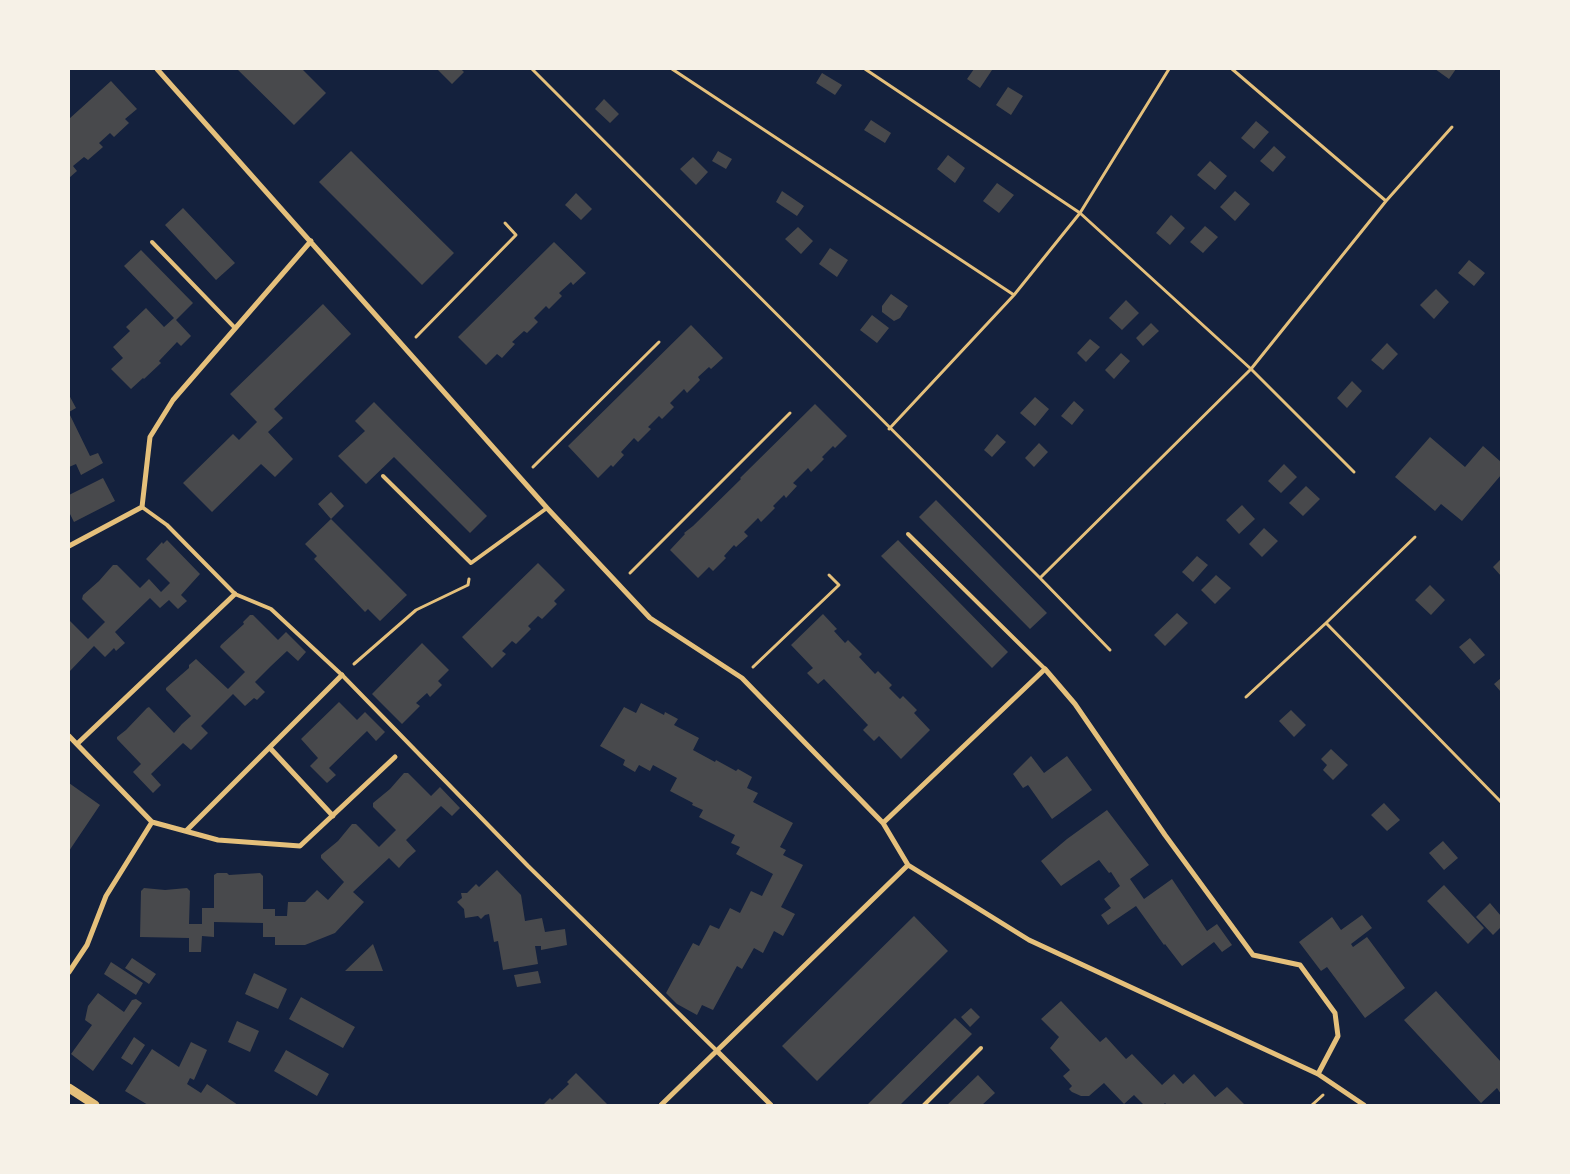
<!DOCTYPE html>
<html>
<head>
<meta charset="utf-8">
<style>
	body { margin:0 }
	#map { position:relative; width:1570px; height:1174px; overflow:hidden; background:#14213d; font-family:"Nunito Sans",sans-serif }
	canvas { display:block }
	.frame { position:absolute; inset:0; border:70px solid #f6f1e7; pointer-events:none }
</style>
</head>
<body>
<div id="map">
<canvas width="1570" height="1174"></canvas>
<div class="frame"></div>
</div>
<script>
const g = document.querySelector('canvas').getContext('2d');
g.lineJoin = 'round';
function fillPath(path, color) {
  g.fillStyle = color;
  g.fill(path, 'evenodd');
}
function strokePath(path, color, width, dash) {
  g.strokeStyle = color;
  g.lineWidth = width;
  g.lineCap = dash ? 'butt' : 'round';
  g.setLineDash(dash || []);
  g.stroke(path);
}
fillPath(new Path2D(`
	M 237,69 L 302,69 L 326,93 L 294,125 Z
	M 437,69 L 461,69 L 464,72 L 452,84 Z
	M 974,69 L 990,69 L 992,70 L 980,88 L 967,79 Z
	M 1435,69 L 1456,69 L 1449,79 Z
	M 822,73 L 842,85 L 835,95 L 816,83 Z
	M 111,81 L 137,109 L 125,119 L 129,123 L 114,137 L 110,133 L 99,143 L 103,147 L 88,160 L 84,157 L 73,166 L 77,171 L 69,178 L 69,119 Z
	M 1008,87 L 1023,96 L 1011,115 L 996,105 Z
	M 604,99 L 619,114 L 610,123 L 595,109 Z
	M 871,120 L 891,133 L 885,143 L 864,130 Z
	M 1256,121 L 1269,132 L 1254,149 L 1241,138 Z
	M 1274,146 L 1286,157 L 1273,172 L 1260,161 Z
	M 351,151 L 454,253 L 422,285 L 319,182 Z
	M 718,151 L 732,159 L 726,169 L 712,161 Z
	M 948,155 L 965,168 L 955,183 L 937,169 Z
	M 693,157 L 708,172 L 696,185 L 680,169 Z
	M 1210,161 L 1227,176 L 1215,190 L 1197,175 Z
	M 997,183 L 1014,195 L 999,213 L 983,201 Z
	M 782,191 L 804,206 L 797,216 L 776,202 Z
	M 1235,191 L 1250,204 L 1235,221 L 1220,207 Z
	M 576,193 L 592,209 L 581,220 L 565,205 Z
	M 183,208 L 235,263 L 216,280 L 165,225 Z
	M 1171,215 L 1185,228 L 1170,245 L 1156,233 Z
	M 1205,226 L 1218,237 L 1203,253 L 1190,242 Z
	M 798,227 L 813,241 L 801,254 L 785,239 Z
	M 554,242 L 586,273 L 573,285 L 571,282 L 559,293 L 562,296 L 549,309 L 546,306 L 534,318 L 538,322 L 527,333 L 524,331 L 512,342 L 515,344 L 502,358 L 497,354 L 486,365 L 458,337 Z
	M 830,248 L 848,260 L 837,277 L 819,264 Z
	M 141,250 L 193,303 L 176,320 L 191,336 L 181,346 L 177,342 L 159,361 L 161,363 L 144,379 L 143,378 L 131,389 L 111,369 L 123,358 L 113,347 L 130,331 L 126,327 L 146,308 L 164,327 L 174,318 L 124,266 Z
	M 1469,260 L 1485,273 L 1474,286 L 1458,273 Z
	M 1436,289 L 1449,302 L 1434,319 L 1420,305 Z
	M 891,294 L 908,306 L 900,318 L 894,321 L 882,312 L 882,306 Z
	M 1126,300 L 1139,313 L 1122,330 L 1109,318 Z
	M 323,304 L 351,334 L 274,409 L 283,418 L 268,432 L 293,459 L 275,477 L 261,464 L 212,512 L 183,483 L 233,434 L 239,440 L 257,422 L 230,394 Z
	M 872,315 L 889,328 L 877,343 L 860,330 Z
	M 1151,323 L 1159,331 L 1143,346 L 1136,338 Z
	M 691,325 L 723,358 L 711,369 L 709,367 L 698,377 L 700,380 L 687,393 L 684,389 L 670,403 L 674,407 L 662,419 L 659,416 L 648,427 L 651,429 L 638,442 L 634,438 L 621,452 L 624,455 L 613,467 L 611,465 L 598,478 L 568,446 Z
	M 1090,339 L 1100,347 L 1086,362 L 1077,353 Z
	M 1387,343 L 1398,354 L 1383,370 L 1371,360 Z
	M 1121,353 L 1130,361 L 1114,379 L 1105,370 Z
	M 1352,381 L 1362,391 L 1347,408 L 1337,398 Z
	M 69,395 L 76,408 L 69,412 Z
	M 1035,397 L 1049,409 L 1035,426 L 1020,413 Z
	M 1074,401 L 1084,410 L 1072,425 L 1061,416 Z
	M 374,402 L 487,516 L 470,533 L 394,457 L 366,484 L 338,456 L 365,431 L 355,421 Z
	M 815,404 L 847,436 L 835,448 L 833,446 L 822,457 L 824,459 L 811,472 L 808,468 L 793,483 L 797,486 L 786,498 L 784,495 L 773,506 L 775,508 L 761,522 L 758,518 L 744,532 L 748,536 L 736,547 L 734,545 L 724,556 L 726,558 L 713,571 L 709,567 L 698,578 L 670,550 L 685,534 L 684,533 L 693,526 L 741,479 L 740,478 Z
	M 69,413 L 90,456 L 98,453 L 103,463 L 81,475 L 76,464 L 69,467 Z
	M 997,434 L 1006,442 L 992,457 L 984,450 Z
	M 1430,437 L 1465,467 L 1483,446 L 1501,462 L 1501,475 L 1462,521 L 1441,504 L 1435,511 L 1395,477 Z
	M 1039,443 L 1048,452 L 1034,467 L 1025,458 Z
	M 1284,464 L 1297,477 L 1281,493 L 1268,481 Z
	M 103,478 L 115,501 L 74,522 L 69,512 L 69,495 Z
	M 1306,486 L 1320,499 L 1303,516 L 1289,503 Z
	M 331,492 L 344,506 L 331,519 L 318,504 Z
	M 936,500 L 1047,613 L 1030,629 L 919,517 Z
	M 1242,505 L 1255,519 L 1239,534 L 1226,520 Z
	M 331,519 L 407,595 L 380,621 L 368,609 L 365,612 L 314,559 L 317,556 L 305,544 Z
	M 1264,528 L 1278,541 L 1262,557 L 1249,544 Z
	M 167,540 L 200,574 L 181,595 L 187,601 L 178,609 L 169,600 L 160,608 L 150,598 L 115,632 L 125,643 L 116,651 L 114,648 L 105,657 L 94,646 L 69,672 L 69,620 L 88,639 L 105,622 L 82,599 L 83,595 L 99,581 L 113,565 L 117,565 L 140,588 L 149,579 L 161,592 L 170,583 L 146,559 L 162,542 L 163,544 Z
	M 898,540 L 1008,652 L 992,668 L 881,556 Z
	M 1197,556 L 1208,565 L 1193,582 L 1182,572 Z
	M 1501,559 L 1501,576 L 1493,567 Z
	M 538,563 L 565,590 L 554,601 L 557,604 L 542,619 L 538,616 L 528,626 L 531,629 L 516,644 L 512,641 L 502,651 L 506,654 L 492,668 L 462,637 Z
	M 1216,575 L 1231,588 L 1215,604 L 1201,590 Z
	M 1430,585 L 1445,600 L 1431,615 L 1415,600 Z
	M 1177,613 L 1188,623 L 1165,646 L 1154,635 Z
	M 823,614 L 837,629 L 834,631 L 845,643 L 848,640 L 862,654 L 859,657 L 875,674 L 878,671 L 892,685 L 889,688 L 900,699 L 903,696 L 917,710 L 914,713 L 930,730 L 901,759 L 879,736 L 874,741 L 863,730 L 868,725 L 824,679 L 818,684 L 807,673 L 813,668 L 791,645 Z
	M 250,615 L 253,615 L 278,640 L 286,632 L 306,652 L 298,661 L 287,651 L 271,666 L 255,682 L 265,692 L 257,700 L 254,698 L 245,706 L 233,694 L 201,726 L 208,733 L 191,750 L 183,743 L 151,774 L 161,785 L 153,793 L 133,772 L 141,764 L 117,739 L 117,737 L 126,730 L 147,708 L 149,707 L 174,733 L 182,724 L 191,716 L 166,690 L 166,688 L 189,668 L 189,665 L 196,659 L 228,689 L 245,672 L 220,647 L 221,645 L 244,624 L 243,622 Z
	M 1470,638 L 1485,655 L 1474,664 L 1459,647 Z
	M 422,643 L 449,670 L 438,681 L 442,685 L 430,697 L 427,693 L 416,703 L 420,706 L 402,724 L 372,694 Z
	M 1501,678 L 1501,692 L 1494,684 Z
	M 339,702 L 357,720 L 365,712 L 385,732 L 376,741 L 367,731 L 329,768 L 336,775 L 327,783 L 310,766 L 318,758 L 301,739 Z
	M 641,703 L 664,715 L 665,712 L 678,719 L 674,725 L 699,738 L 693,750 L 715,762 L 716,760 L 736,771 L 738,769 L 752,777 L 747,788 L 758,793 L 753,802 L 793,823 L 780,847 L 786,850 L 783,855 L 803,865 L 781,907 L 795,914 L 783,936 L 774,931 L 763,953 L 754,948 L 742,969 L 737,966 L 713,1010 L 702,1005 L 697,1015 L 677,1004 L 666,993 L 681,965 L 693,943 L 699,946 L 710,925 L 719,929 L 730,908 L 740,913 L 751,891 L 762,896 L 773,874 L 736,854 L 740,847 L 731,843 L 735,835 L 699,817 L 703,810 L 692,805 L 693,803 L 670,791 L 677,778 L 653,765 L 650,771 L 639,765 L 635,772 L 623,765 L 625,760 L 600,746 L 624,707 L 636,713 Z
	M 1291,710 L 1306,725 L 1294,737 L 1279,721 Z
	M 1331,749 L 1348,765 L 1333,780 L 1323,770 L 1327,765 L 1321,759 Z
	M 1031,756 L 1044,773 L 1067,756 L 1092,790 L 1052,819 L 1028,785 L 1023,788 L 1013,774 Z
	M 404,773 L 408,773 L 431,796 L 440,787 L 460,808 L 452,816 L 441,806 L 406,840 L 416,851 L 407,859 L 399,868 L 389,858 L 353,892 L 364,902 L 335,933 L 305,945 L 275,945 L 275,937 L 263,937 L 263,923 L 214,922 L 214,937 L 202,936 L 201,952 L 189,952 L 189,938 L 140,937 L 141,891 L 144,888 L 165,890 L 187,888 L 190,891 L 189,924 L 202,924 L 202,908 L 214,908 L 214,875 L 217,873 L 227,873 L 229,875 L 260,873 L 263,876 L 263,909 L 275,909 L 275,916 L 287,916 L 288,902 L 305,902 L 317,890 L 328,900 L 344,882 L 321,858 L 321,855 L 338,841 L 352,824 L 356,824 L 379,847 L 396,830 L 373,807 L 373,803 L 390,789 Z
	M 69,783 L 100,805 L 69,851 Z
	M 1384,803 L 1400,820 L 1387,831 L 1371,815 Z
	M 1107,810 L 1149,865 L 1130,879 L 1144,899 L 1172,879 L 1207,931 L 1217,924 L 1232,945 L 1222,952 L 1214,942 L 1182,966 L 1165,944 L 1164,945 L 1136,906 L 1108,925 L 1101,915 L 1111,908 L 1104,899 L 1120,886 L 1111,872 L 1109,873 L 1099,860 L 1061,886 L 1041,861 L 1067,839 Z
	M 1443,841 L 1458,858 L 1444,870 L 1429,853 Z
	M 497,870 L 521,895 L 525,921 L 542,918 L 545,932 L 565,929 L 567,945 L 541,950 L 541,946 L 535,946 L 538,964 L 503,970 L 498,941 L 494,942 L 489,914 L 485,915 L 481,919 L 478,916 L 465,918 L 464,909 L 457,902 L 462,898 L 461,893 L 467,893 L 476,884 L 479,887 Z
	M 1444,885 L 1484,928 L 1468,944 L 1427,901 Z
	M 1490,903 L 1501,916 L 1501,927 L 1493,935 L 1476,917 Z
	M 1362,915 L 1372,928 L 1351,944 L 1353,947 L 1367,937 L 1405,988 L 1365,1018 L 1327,967 L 1321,971 L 1299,942 L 1332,917 L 1341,930 Z
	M 914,916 L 948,951 L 817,1081 L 782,1046 Z
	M 373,944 L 383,971 L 345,971 Z
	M 132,958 L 156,974 L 149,984 L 125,968 Z
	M 111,962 L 143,983 L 136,995 L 104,974 Z
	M 538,971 L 541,983 L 517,987 L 514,975 Z
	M 254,973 L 287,989 L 278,1009 L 245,994 Z
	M 1436,991 L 1501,1062 L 1501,1094 L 1497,1088 L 1481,1103 L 1404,1020 Z
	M 98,993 L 124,1012 L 132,1000 L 136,999 L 142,1003 L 93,1071 L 71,1054 L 92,1025 L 85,1020 L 88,1006 Z
	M 301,997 L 355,1027 L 343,1048 L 289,1019 Z
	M 1061,1001 L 1100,1042 L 1106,1037 L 1126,1059 L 1132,1054 L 1162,1085 L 1174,1074 L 1183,1084 L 1194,1074 L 1215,1097 L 1227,1087 L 1245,1105 L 1167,1105 L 1165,1103 L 1163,1105 L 1144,1105 L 1134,1095 L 1124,1104 L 1104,1083 L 1089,1096 L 1081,1096 L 1072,1092 L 1069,1089 L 1072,1086 L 1063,1076 L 1070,1070 L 1050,1048 L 1059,1037 L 1041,1019 Z
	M 971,1008 L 980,1017 L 970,1027 L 961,1017 Z
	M 955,1018 L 972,1034 L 900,1105 L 868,1104 Z
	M 237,1021 L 259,1031 L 250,1052 L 228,1042 Z
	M 134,1037 L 145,1045 L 132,1065 L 121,1058 Z
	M 191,1042 L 207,1050 L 194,1080 L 190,1078 L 187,1084 L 201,1093 L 207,1084 L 238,1105 L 148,1105 L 125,1091 L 152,1049 L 179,1067 Z
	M 286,1050 L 329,1074 L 317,1096 L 274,1071 Z
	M 576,1073 L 608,1105 L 543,1105 L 550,1098 L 552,1100 L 569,1084 L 567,1082 Z
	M 978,1075 L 995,1093 L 982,1105 L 947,1105 Z`), '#48494c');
strokePath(new Path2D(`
	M 532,69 L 1040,578
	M 672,69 L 1014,295 L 889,429
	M 865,69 L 1080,213 L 1251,369 L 1354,472
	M 1386,201 L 1452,127
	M 1014,295 L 1080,213 L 1169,69
	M 416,337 L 516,235 L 505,223
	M 533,467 L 659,342
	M 630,573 L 790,413
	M 1326,623 L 1501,802
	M 1110,650 L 1040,578 L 1251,369 L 1386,201 L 1232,69
	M 354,664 L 416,610 L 468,585 L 469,579
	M 753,667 L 839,585 L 829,575
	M 1246,697 L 1326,623 L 1415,537
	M 1312,1105 L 1323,1095`), '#e5c07b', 3);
strokePath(new Path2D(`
	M 152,242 L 235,328
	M 383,476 L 471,563 L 547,508
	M 142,507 L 167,525 L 235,594 L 271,609 L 342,675 L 528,866 L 717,1051
	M 908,534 L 1045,669
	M 924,1105 L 981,1048`), '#e5c07b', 4);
strokePath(new Path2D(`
	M 157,69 L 547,508 L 650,618 L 742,678 L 883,823 L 908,865 L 1029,940 L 1318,1074 L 1364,1105
	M 69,546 L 142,507 L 150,437 L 173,400 L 311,241
	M 69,736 L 152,822 L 218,840 L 300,846 L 395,757
	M 77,744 L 235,594
	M 270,748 L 333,816
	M 883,823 L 1045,669 L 1075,704 L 1165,835 L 1253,955 L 1300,965 L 1335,1013 L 1338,1036 L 1318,1074
	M 186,831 L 342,675
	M 69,972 L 87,945 L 106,896 L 152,822
	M 717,1051 L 771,1105
	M 661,1105 L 908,865`), '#e5c07b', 5);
strokePath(new Path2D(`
	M 69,1088 L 95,1105`), '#e5c07b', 9);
</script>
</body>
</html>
